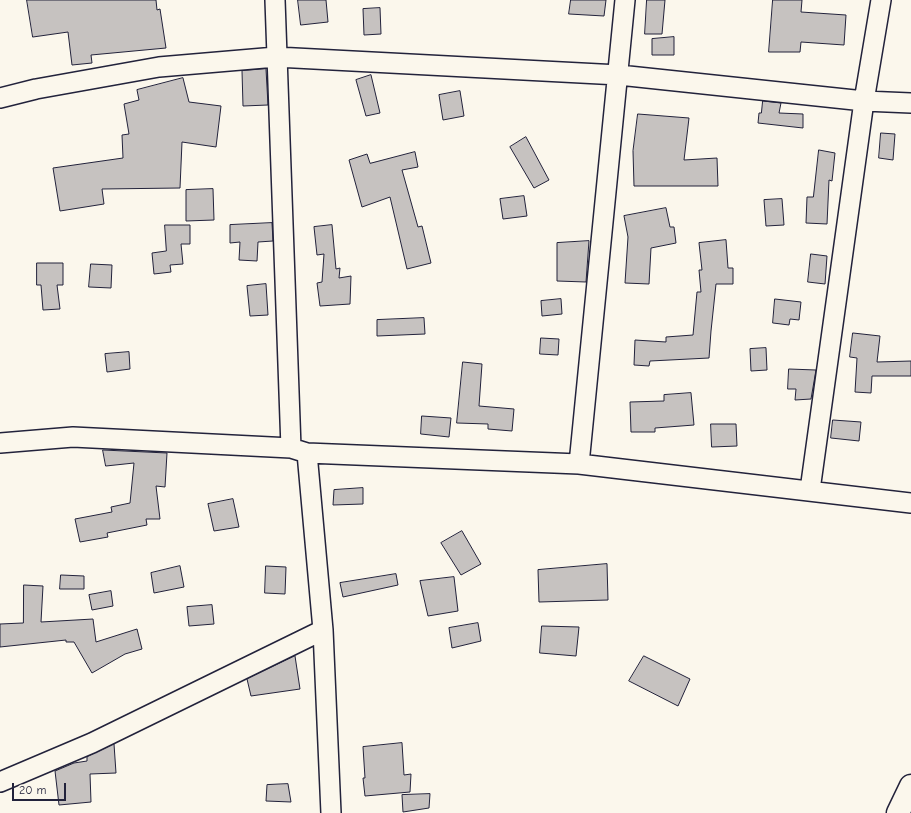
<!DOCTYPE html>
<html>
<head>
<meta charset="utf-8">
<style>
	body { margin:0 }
	#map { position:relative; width:911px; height:813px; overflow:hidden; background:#fbf7ec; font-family:"Comic Neue",sans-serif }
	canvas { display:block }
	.scale { position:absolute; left:12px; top:783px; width:54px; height:18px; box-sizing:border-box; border:2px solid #22223b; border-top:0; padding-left:5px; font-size:12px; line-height:14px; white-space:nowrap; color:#22223b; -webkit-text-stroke:3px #fbf7ec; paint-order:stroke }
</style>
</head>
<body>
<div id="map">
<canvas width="911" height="813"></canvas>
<div class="scale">20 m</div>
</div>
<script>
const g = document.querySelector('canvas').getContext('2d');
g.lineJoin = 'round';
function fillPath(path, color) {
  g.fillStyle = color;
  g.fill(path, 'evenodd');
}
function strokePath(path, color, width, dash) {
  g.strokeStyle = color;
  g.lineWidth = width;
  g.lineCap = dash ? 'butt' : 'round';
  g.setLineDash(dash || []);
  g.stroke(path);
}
const building = new Path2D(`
	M 27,0 L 156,0 L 157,10 L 160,9 L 166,48 L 91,55 L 92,63 L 72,65 L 68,32 L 33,37 Z
	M 298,0 L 326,0 L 328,22 L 301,25 Z
	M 571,0 L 606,0 L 604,16 L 569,14 Z
	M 647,0 L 665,0 L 662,34 L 645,34 Z
	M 773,0 L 802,0 L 801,12 L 846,15 L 844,45 L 801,42 L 800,52 L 769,52 Z
	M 380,8 L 381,34 L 364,35 L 363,9 Z
	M 674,37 L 674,55 L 652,55 L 652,39 Z
	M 266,69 L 268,105 L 243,106 L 242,71 Z
	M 371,75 L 380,113 L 366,116 L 356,80 Z
	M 183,78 L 189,102 L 221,106 L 216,147 L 182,142 L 180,188 L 102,189 L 104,204 L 60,211 L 53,168 L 123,158 L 122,135 L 129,134 L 124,104 L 139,100 L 137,90 Z
	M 460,91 L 464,116 L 443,120 L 439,95 Z
	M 763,101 L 781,103 L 779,113 L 803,114 L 803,128 L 758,123 L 759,113 L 761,113 Z
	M 638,114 L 689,118 L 684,160 L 717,158 L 718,186 L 634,186 L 633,151 Z
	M 881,133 L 895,134 L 893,160 L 879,158 Z
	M 526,137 L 549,180 L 534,188 L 510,147 Z
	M 819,150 L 835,153 L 832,181 L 829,180 L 827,224 L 806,223 L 807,197 L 813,197 Z
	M 415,152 L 418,167 L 402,170 L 418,227 L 422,226 L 431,263 L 407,269 L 390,197 L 362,207 L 349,160 L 367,154 L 370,163 Z
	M 213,189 L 214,220 L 186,221 L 186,190 Z
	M 524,196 L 527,216 L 503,219 L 500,199 Z
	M 782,199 L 784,225 L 766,226 L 764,200 Z
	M 666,208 L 670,227 L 674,227 L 676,243 L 651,248 L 649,284 L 625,283 L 628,237 L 624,216 Z
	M 272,223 L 273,241 L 258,242 L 257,261 L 239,260 L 240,242 L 230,243 L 230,225 Z
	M 165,225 L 190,225 L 190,244 L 181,244 L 183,264 L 170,265 L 171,272 L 154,274 L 152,253 L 166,251 Z
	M 332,225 L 336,269 L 340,268 L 339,278 L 351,276 L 350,304 L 320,306 L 317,283 L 322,282 L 324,254 L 317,255 L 314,227 Z
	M 726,240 L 728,268 L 733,268 L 733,284 L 716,284 L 711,331 L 709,358 L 650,361 L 649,366 L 634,365 L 635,340 L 666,342 L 666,337 L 693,335 L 697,292 L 701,292 L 699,270 L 702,270 L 699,243 Z
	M 589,241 L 586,282 L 557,281 L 557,243 Z
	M 811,254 L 827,256 L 825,284 L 808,282 Z
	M 37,263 L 63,263 L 63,285 L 57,285 L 60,309 L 43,310 L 41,285 L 37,285 Z
	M 91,264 L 112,265 L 111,288 L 89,287 Z
	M 266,284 L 268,315 L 250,316 L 247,286 Z
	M 561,299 L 562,314 L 542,316 L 541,301 Z
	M 775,299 L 801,302 L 799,320 L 790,319 L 789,325 L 773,323 Z
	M 424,318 L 425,334 L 377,336 L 377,320 Z
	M 853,333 L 880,336 L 877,362 L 911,361 L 911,376 L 872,376 L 871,393 L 855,392 L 857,358 L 850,357 Z
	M 541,338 L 559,339 L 558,355 L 540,354 Z
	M 766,348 L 767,370 L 751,371 L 750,349 Z
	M 129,352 L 130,369 L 107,372 L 105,354 Z
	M 463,362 L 482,364 L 479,406 L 514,409 L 512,431 L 488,429 L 488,424 L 457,423 Z
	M 789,369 L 816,370 L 811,399 L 795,400 L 796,389 L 788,389 Z
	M 691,393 L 694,425 L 655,428 L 655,432 L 631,432 L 630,402 L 664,401 L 664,395 Z
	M 422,416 L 451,418 L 449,437 L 421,434 Z
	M 833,420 L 861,422 L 859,441 L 831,438 Z
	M 711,424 L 736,424 L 737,446 L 712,447 Z
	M 103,450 L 167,453 L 165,487 L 156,486 L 160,519 L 146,519 L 147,525 L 107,533 L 108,537 L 80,542 L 75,519 L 112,512 L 111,507 L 130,503 L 134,463 L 106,466 Z
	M 363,488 L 363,504 L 333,505 L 334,490 Z
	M 233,499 L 239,527 L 214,531 L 208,504 Z
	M 462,531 L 481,564 L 461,575 L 441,543 Z
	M 607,564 L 608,600 L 539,602 L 538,570 Z
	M 180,566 L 184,587 L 154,593 L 151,573 Z
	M 266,566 L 286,567 L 285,594 L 265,593 Z
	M 396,574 L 398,585 L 343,597 L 340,583 Z
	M 61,575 L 84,576 L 84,589 L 60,589 Z
	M 454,577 L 458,611 L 428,616 L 420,581 Z
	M 24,585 L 43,586 L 41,622 L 93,619 L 96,642 L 137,629 L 142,649 L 125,654 L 92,673 L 74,642 L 66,642 L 66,640 L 0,647 L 0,624 L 23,623 Z
	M 111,591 L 113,606 L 92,610 L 89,595 Z
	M 212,605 L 214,624 L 189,626 L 187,607 Z
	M 478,623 L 481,641 L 452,648 L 449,628 Z
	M 542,626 L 579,627 L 576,656 L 540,653 Z
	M 295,656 L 300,689 L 251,696 L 247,679 Z
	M 644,656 L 690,679 L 678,706 L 629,681 Z
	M 402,743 L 404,775 L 411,774 L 410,792 L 365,796 L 363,778 L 365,778 L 363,747 Z
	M 114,744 L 116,773 L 90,774 L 91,802 L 59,805 L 55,771 L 74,763 L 87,761 L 87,757 Z
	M 288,784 L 291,802 L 266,801 L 267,785 Z
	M 430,794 L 429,808 L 403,812 L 402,795 Z`);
fillPath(building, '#c6c2c0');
strokePath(building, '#22223b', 1);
const minor = new Path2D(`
	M 275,0 L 291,448
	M 0,98 L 36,89 L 159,67 L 276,57 L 619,75 L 864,101 L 911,103
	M 0,443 L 73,437 L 291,448 L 307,453 L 579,464 L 911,503
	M 307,453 L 323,630 L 331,813
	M 579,464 L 625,0
	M 810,490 L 864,101 L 881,0
	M 0,782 L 92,743 L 323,630`);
const major = new Path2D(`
	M 898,813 L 911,786`);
strokePath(minor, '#22223b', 22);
strokePath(major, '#22223b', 25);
strokePath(minor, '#fbf7ec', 19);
strokePath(major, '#fbf7ec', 22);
</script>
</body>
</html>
